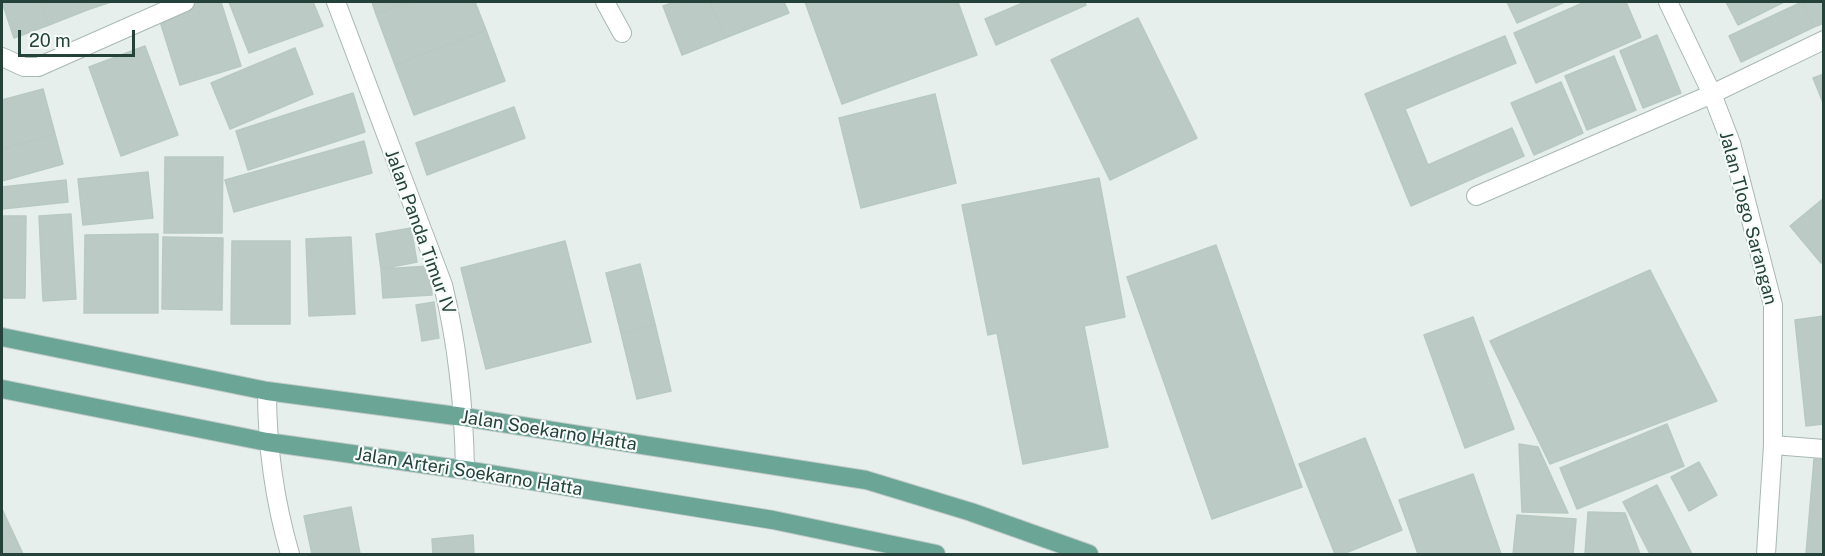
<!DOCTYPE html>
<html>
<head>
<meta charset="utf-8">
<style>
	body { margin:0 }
	#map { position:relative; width:1825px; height:556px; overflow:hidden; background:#e6efeb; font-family:"Public Sans",sans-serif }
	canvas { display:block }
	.frame { position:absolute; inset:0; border:3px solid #24423a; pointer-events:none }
	.scale { position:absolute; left:18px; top:30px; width:117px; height:27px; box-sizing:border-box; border:3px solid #24423a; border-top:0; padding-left:8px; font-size:18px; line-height:21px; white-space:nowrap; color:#24423a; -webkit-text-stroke:4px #f7fbf9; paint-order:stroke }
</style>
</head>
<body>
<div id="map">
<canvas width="1825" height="556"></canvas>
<div class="frame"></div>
<div class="scale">20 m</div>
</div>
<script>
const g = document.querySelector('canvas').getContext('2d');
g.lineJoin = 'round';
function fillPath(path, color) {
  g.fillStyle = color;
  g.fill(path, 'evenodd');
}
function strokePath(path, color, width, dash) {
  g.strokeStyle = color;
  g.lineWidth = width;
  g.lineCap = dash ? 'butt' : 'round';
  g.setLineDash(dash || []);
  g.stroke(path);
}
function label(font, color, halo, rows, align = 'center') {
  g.font = font + ' "Public Sans",sans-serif';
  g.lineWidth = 4.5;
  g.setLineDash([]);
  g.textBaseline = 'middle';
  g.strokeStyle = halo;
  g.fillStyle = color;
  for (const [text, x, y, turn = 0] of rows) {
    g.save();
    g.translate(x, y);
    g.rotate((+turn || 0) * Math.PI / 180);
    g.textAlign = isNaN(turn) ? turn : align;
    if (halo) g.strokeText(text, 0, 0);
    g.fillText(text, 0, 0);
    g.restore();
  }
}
const building = new Path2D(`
	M 2,2 L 41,2 L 49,25 L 14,38 Z
	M 41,2 L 84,2 L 87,10 L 49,25 Z
	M 84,2 L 111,2 L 87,10 Z
	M 199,2 L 221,2 L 241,66 L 180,85 L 158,15 Z
	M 229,2 L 313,2 L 323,26 L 249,53 Z
	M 372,2 L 410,2 L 376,14 Z
	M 410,2 L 475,2 L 486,30 L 395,65 L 376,14 Z
	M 675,2 L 710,2 L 725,38 L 682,55 L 663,6 Z
	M 710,2 L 784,2 L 789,13 L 725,38 Z
	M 805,2 L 958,2 L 977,55 L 842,104 Z
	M 1025,2 L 1085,2 L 1086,5 L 996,45 L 985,19 Z
	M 1507,2 L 1565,2 L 1517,23 Z
	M 1585,2 L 1626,2 L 1641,37 L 1536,83 L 1514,33 Z
	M 1726,2 L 1784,2 L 1738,25 Z
	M 1802,2 L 1814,27 L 1741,62 L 1729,36 Z
	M 1802,2 L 1824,2 L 1824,23 L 1814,27 Z
	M 1138,18 L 1197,138 L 1110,180 L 1051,60 Z
	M 486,30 L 505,81 L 414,115 L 395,65 Z
	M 1657,35 L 1681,93 L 1643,108 L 1620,51 Z
	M 1505,36 L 1516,63 L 1405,109 L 1428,165 L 1512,128 L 1524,156 L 1411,206 L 1365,94 Z
	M 145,46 L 178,135 L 121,156 L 89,67 Z
	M 295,48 L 313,94 L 230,129 L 211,83 Z
	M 1614,56 L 1636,110 L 1587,130 L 1565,76 Z
	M 1824,74 L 1824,105 L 1813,78 Z
	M 1561,82 L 1583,133 L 1534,155 L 1511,103 Z
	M 43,89 L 55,134 L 2,149 L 2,100 Z
	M 353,93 L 365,132 L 248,170 L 236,131 Z
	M 935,94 L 956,183 L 861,208 L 839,118 Z
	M 514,107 L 525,138 L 427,175 L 416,143 Z
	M 55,134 L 63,164 L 2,181 L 2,149 Z
	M 364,141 L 372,173 L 234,212 L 225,180 Z
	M 165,157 L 223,157 L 222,233 L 164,233 Z
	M 148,172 L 153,218 L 83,225 L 78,179 Z
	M 1099,178 L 1125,317 L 1084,326 L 1108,447 L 1023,464 L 997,333 L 988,335 L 962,205 Z
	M 66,180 L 68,202 L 2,209 L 2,187 Z
	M 1824,198 L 1824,261 L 1821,263 L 1790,226 Z
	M 71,214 L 76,299 L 43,301 L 39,216 Z
	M 2,216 L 26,216 L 25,298 L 2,298 Z
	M 411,228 L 417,262 L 381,269 L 376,234 Z
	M 158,234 L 158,313 L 84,313 L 85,235 Z
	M 163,237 L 223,238 L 222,310 L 162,309 Z
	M 351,237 L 355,314 L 309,316 L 306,239 Z
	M 232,241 L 290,241 L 290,324 L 231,324 Z
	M 565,241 L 591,342 L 486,369 L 461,268 Z
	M 1216,245 L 1302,487 L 1212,519 L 1127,277 Z
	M 640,264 L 655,324 L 621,333 L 606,273 Z
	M 430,266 L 432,295 L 383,298 L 381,269 Z
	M 1650,270 L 1717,401 L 1550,464 L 1490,341 Z
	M 434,302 L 439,338 L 422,341 L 416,305 Z
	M 1824,316 L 1824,424 L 1806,426 L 1795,320 Z
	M 1473,317 L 1514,429 L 1465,448 L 1424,335 Z
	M 655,324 L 671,391 L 637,399 L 621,333 Z
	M 1667,424 L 1684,466 L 1577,509 L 1560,468 Z
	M 1365,438 L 1402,530 L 1343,554 L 1335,554 L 1299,464 Z
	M 1519,444 L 1538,447 L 1568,513 L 1522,512 Z
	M 1814,459 L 1824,460 L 1824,554 L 1806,554 Z
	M 1699,462 L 1717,495 L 1689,511 L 1671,477 Z
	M 1473,474 L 1501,554 L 1418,554 L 1399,500 Z
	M 1657,485 L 1692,554 L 1650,554 L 1623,502 Z
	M 351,507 L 360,554 L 312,554 L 304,516 Z
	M 2,509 L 23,554 L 2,554 Z
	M 1588,512 L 1625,513 L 1640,554 L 1585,554 Z
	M 1517,515 L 1576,519 L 1573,554 L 1513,554 Z
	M 473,535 L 474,554 L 433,554 L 432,539 Z`);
fillPath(building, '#bbcac4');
strokePath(building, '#b8c9c2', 1.5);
const street = new Path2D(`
	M 336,2 L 443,285 C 458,346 464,407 465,470
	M 605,2 L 622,33
	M 1668,2 L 1712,94 L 1731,143 L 1773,305 L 1773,445 L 1766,554
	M 2,57 L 24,67 L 38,67 L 185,2
	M 1476,196 L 1712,94 L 1824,40
	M 267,391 C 267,448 274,499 290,554
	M 1773,445 L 1824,449`);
const primary = new Path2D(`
	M 2,337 L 267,391 L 464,417 L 866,480 L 971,512 L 1089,554
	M 2,389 L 267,442 L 465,470 L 773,520 L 936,554`);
strokePath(street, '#a8b8b2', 20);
strokePath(primary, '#c2cac8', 20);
strokePath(street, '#fff', 18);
strokePath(primary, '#6aa596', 18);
label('18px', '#24423a', '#f7fbf9', [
	["Jalan Tlogo Sarangan",1748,218,75],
	["Jalan Panda Timur IV",420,232,70],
	["Jalan Soekarno Hatta",549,431,9],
	["Jalan Arteri Soekarno Hatta",469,472,9]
]);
</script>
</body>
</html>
